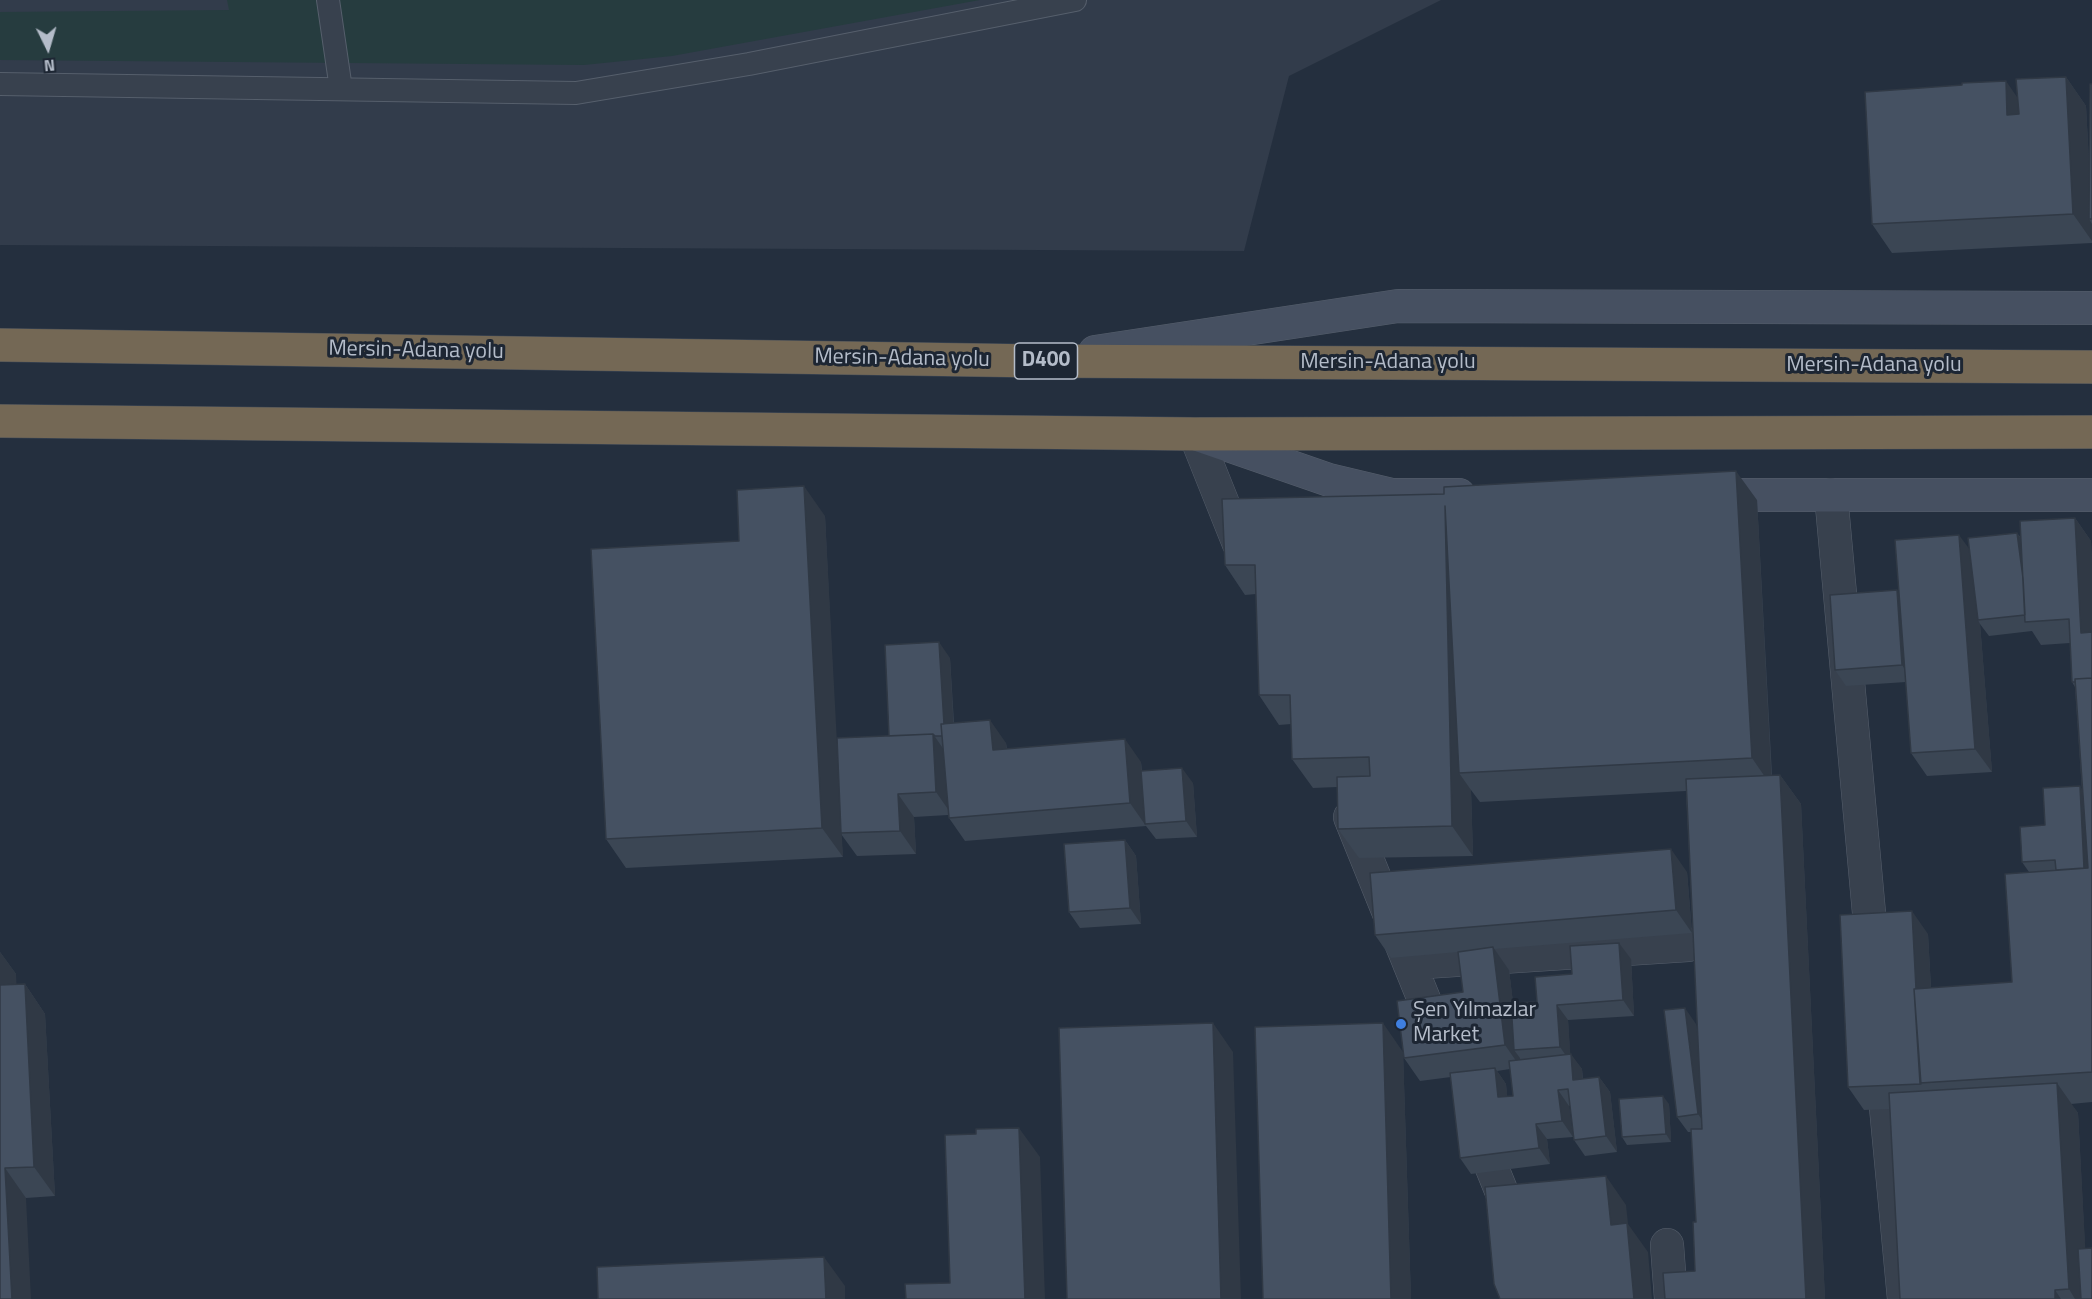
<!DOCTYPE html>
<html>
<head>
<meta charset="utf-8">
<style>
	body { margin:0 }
	#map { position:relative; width:2092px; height:1299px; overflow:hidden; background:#242f3e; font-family:"Titillium Web",sans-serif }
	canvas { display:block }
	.north { position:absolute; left:18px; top:18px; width:60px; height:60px; -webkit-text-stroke:4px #1d2633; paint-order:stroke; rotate:175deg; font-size:16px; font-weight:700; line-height:24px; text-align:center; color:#b4bcc9 }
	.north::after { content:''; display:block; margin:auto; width:21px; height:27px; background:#b4bcc9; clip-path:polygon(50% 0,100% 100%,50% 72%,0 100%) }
</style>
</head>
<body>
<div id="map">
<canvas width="2092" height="1299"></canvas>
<div class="north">N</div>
</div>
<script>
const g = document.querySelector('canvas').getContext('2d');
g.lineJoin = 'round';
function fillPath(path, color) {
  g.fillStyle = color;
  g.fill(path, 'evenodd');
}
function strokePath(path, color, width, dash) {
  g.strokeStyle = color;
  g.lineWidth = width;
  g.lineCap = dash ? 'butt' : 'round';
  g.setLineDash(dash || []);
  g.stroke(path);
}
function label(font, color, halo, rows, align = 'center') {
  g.font = font + ' "Titillium Web",sans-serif';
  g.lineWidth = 6;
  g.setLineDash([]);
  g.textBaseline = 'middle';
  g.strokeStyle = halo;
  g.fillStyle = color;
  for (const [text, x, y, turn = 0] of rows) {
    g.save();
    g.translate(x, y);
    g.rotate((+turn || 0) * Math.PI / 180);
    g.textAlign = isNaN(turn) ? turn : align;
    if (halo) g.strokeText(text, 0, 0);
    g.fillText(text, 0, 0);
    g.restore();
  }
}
fillPath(new Path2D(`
	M 0,0 L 1441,0 L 1289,76 L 1244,251 L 0,245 Z`), '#323c4b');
fillPath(new Path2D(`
	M 227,0 L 980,0 L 672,56 L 584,65 L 0,60 L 0,12 L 229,10 Z`), '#263c3f');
const lane = new Path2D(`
	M 328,0 L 341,89
	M 0,84 L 576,93 L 749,64 L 1075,0`);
const street = new Path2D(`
	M 1195,434 L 1239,544
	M 1831,495 L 1873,957
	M 1350,817 L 1440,1039
	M 1409,963 L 1688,945
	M 1882,1065 L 1904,1299
	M 1477,1131 L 1545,1299
	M 1667,1245 L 1671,1299`);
const secondary = new Path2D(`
	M 1095,352 L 1398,306 L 2092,308
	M 1199,435 L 1329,480 L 1392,495 L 1459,495
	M 1709,495 L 2092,495`);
const highway = new Path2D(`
	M 0,345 L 1039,361 L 2092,367
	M 0,421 L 1195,434 L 2092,432`);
strokePath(lane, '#565f6c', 24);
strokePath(street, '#565f6c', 34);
strokePath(secondary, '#565f6c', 34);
strokePath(highway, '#434c59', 34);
strokePath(lane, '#38414e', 22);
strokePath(street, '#38414e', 33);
strokePath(secondary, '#465061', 33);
strokePath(highway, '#746855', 33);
fillPath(new Path2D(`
	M 2066,77 L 2086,106 L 2089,162 L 2092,84 L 2092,243 L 1892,253 L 1872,224 L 2018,98 Z
	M 1757,500 L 1772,775 L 1780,775 L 1801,804 L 1825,1299 L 1665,1299 L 1695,1271 L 1696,1222 L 1691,1132 L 1688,1132 L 1677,1117 L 1696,1024 L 1698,1038 L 1686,791 L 1480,802 L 1471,790 L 1473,856 L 1359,858 L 1338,829 L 1337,787 L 1313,788 L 1292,759 L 1291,724 L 1279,725 L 1259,695 L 1256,594 L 1245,595 L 1225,565 Z
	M 825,516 L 837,759 L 889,736 L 950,658 L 954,723 L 1006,743 L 1007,749 L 1141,762 L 1142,771 L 1193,783 L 1197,837 L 1156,839 L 1146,826 L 965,841 L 949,818 L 948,815 L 914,817 L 916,854 L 857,856 L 841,834 L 843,857 L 626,868 L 606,839 L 739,541 Z
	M 2075,518 L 2091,541 L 2092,565 L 2092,1102 L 2071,1104 L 2078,1113 L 2085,1248 L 2092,1299 L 1900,1299 L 1890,1109 L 1864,1110 L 1848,1087 L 1928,934 L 1931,988 L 2012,982 L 2029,872 L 2022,862 L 2045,825 L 2082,790 L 2075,687 L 2072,682 L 2070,643 L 2041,645 L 2032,631 L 1989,636 L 1980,624 L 1992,772 L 1927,776 L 1911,753 L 1906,682 L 1846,686 L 1835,670 L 1899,593 L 1970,550 L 2017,533 L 2021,538 Z
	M 1125,840 L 1136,856 L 1141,924 L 1080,928 L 1069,912 Z
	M 1687,872 L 1692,933 L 1494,949 L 1509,970 L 1513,1003 L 1537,1002 L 1572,974 L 1631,959 L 1634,1016 L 1568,1020 L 1570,1054 L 1582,1069 L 1583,1079 L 1599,1077 L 1610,1092 L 1617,1152 L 1585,1156 L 1574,1140 L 1570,1106 L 1569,1106 L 1573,1137 L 1547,1139 L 1550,1164 L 1471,1174 L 1460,1158 L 1451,1077 L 1420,1081 L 1404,1058 L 1403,1052 L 1411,1299 L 1263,1299 L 1403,1052 L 1463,992 L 1458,952 L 1391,958 L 1375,935 ZM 1510,1069 L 1513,1096 L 1507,1096 L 1506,1084 L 1497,1071 Z
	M 0,952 L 16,974 L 16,985 L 25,984 L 45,1014 L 55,1196 L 26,1198 L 0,1299 Z
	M 1669,1104 L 1671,1142 L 1627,1145 L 1622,1137 Z`), '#3b4654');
fillPath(new Path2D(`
	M 2066,77 L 2086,106 L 2092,219 L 2089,219 L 2092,224 L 2092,241 L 2073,214 Z
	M 2006,81 L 2026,110 L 2028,144 L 2007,115 Z
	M 1736,471 L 1757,500 L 1772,787 L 1752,758 Z
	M 804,486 L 825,516 L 843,857 L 822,828 Z
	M 1445,506 L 1459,773 L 1471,790 L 1473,856 L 1452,826 Z
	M 2075,518 L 2091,541 L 2092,565 L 2092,649 L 2081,633 Z
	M 2017,533 L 2028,549 L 2027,615 Z
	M 1959,535 L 1976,558 L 1978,620 L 1980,624 L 1992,772 L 1975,749 Z
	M 1897,590 L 1908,606 L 1913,681 L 1902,665 Z
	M 939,642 L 950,658 L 955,752 L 944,736 Z
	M 990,720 L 1006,743 L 1009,773 L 993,750 Z
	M 933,734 L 949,757 L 952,815 L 936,792 Z
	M 1125,739 L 1141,762 L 1146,824 L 1145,824 L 1146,826 L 1130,803 Z
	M 1182,768 L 1193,783 L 1197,837 L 1186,821 Z
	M 1780,775 L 1801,804 L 1825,1299 L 1806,1299 Z
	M 2080,786 L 2091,802 L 2092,885 L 2084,874 Z
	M 898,794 L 914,817 L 916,854 L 900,831 Z
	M 1125,840 L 1136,856 L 1141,924 L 1130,908 Z
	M 1671,849 L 1687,872 L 1692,933 L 1676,910 Z
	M 1912,911 L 1928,934 L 1936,1082 L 1921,1083 Z
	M 1619,943 L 1631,959 L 1634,1016 L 1623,1000 Z
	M 1493,947 L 1509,970 L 1519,1050 L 1514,1050 L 1520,1058 L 1521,1068 L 1505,1045 Z
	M 0,952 L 16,974 L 18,1015 L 0,989 Z
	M 25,984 L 45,1014 L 55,1196 L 34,1167 Z
	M 1557,1005 L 1568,1020 L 1571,1063 L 1560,1047 Z
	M 1685,1008 L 1696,1024 L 1709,1130 L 1698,1114 Z
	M 1213,1023 L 1233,1052 L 1241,1299 L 1221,1299 Z
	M 1383,1023 L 1403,1052 L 1411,1299 L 1391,1299 Z
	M 1571,1054 L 1582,1069 L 1584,1096 L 1573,1080 Z
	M 1495,1068 L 1506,1084 L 1509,1113 L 1498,1097 Z
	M 1599,1077 L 1610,1092 L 1617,1152 L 1606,1136 Z
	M 2057,1083 L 2078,1113 L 2088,1299 L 2075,1299 L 2069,1289 Z
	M 1558,1090 L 1569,1106 L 1573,1137 L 1562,1121 Z
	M 1663,1096 L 1669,1104 L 1671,1142 L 1666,1134 Z
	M 1536,1124 L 1547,1139 L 1550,1164 L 1539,1148 Z
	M 1019,1128 L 1040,1157 L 1045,1299 L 1025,1299 Z
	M 5,1168 L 26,1198 L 31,1299 L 12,1299 Z
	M 1606,1176 L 1626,1205 L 1628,1224 L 1648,1252 L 1652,1299 L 1634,1299 L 1611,1225 Z
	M 824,1257 L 845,1286 L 845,1299 L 826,1299 Z
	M 2055,1290 L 2061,1299 L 2055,1299 Z`), '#303945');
const building = new Path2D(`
	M 2066,77 L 2073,214 L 1872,224 L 1865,92 L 1962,85 L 1962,83 L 2006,81 L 2007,115 L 2019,114 L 2016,79 Z
	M 2090,84 L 2092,84 L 2092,219 L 2089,219 Z
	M 1736,471 L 1752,758 L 1459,773 L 1445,506 L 1452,826 L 1338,829 L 1337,777 L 1370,776 L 1369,757 L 1292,759 L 1290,695 L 1259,695 L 1255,565 L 1225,565 L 1222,499 L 1444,494 L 1444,487 Z
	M 804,486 L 822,828 L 606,839 L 591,549 L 739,541 L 737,490 Z
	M 2075,518 L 2081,633 L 2092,632 L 2092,678 L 2075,679 L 2075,682 L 2072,682 L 2069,619 L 2025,622 L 2020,521 Z
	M 2017,533 L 2023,578 L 2025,615 L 1978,620 L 1968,538 Z
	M 1959,535 L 1975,749 L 1911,753 L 1895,540 Z
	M 1897,590 L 1902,665 L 1835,670 L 1830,595 Z
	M 939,642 L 944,724 L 941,724 L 942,736 L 935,736 L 933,734 L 889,736 L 885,645 Z
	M 2092,678 L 2092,1072 L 1920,1083 L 1914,989 L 2012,982 L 2005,874 L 2088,868 L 2075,679 Z
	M 990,720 L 993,750 L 1125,739 L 1130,803 L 949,818 L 941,724 Z
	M 933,734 L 936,792 L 898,794 L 900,831 L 841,833 L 837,738 Z
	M 1182,768 L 1186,821 L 1145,824 L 1141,771 Z
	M 1780,775 L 1806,1299 L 1665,1299 L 1663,1273 L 1695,1271 L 1693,1222 L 1696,1222 L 1691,1129 L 1702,1129 L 1686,779 Z
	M 2080,786 L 2084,868 L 2056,870 L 2055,860 L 2022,862 L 2020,827 L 2045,825 L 2043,788 Z
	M 1125,840 L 1130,908 L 1069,912 L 1064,844 Z
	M 1671,849 L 1676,910 L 1375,935 L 1370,873 Z
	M 1912,911 L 1916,989 L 1914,989 L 1921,1084 L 1848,1087 L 1840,915 Z
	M 1619,943 L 1623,1000 L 1557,1005 L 1560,1047 L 1514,1050 L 1511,1003 L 1537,1002 L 1535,977 L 1572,974 L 1570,946 Z
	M 1493,947 L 1505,1045 L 1404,1058 L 1397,1001 L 1463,992 L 1458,952 Z
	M 25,984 L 34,1167 L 5,1168 L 12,1299 L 0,1299 L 0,985 Z
	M 1685,1008 L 1698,1114 L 1677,1117 L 1664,1010 Z
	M 1213,1023 L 1221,1299 L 1067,1299 L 1059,1028 Z
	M 1383,1023 L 1391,1299 L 1263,1299 L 1255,1027 Z
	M 1571,1054 L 1573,1080 L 1599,1077 L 1606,1136 L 1574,1140 L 1568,1089 L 1558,1090 L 1562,1121 L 1536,1124 L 1539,1148 L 1460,1158 L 1450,1073 L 1495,1068 L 1498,1097 L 1513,1096 L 1509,1061 Z
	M 2057,1083 L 2069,1289 L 2055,1290 L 2055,1299 L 1900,1299 L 1889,1093 Z
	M 1663,1096 L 1666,1134 L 1622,1137 L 1619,1099 Z
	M 1019,1128 L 1025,1299 L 906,1299 L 905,1284 L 950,1283 L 945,1135 L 976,1134 L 976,1129 Z
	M 1606,1176 L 1611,1225 L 1627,1223 L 1634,1299 L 1500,1299 L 1494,1284 L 1485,1187 Z
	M 2092,1248 L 2092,1299 L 2081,1299 L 2078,1249 Z
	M 824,1257 L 826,1299 L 598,1299 L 597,1267 Z`);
fillPath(building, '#455162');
strokePath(building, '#303945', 1.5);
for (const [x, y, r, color] of [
	[1401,1024,6,"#3f7fe0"]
]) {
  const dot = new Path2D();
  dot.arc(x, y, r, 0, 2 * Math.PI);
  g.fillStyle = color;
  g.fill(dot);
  strokePath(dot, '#1d2633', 2);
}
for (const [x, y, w] of [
	[1046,361,63]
]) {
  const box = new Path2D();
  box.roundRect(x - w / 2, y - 18, w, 36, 4.5);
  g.fillStyle = '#1d2633';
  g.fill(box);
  strokePath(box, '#b4bcc9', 1.5);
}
label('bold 21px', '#b4bcc9', null, [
	["D400",1046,361]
]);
label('22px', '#b4bcc9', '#1d2633', [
	["Mersin-Adana yolu",416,351,1],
	["Mersin-Adana yolu",902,359,1],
	["Mersin-Adana yolu",1388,363],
	["Mersin-Adana yolu",1874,366]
]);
label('22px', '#b4bcc9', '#1d2633', [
	["Şen Yılmazlar",1413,1011],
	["Market",1413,1036]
], 'left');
</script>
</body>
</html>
